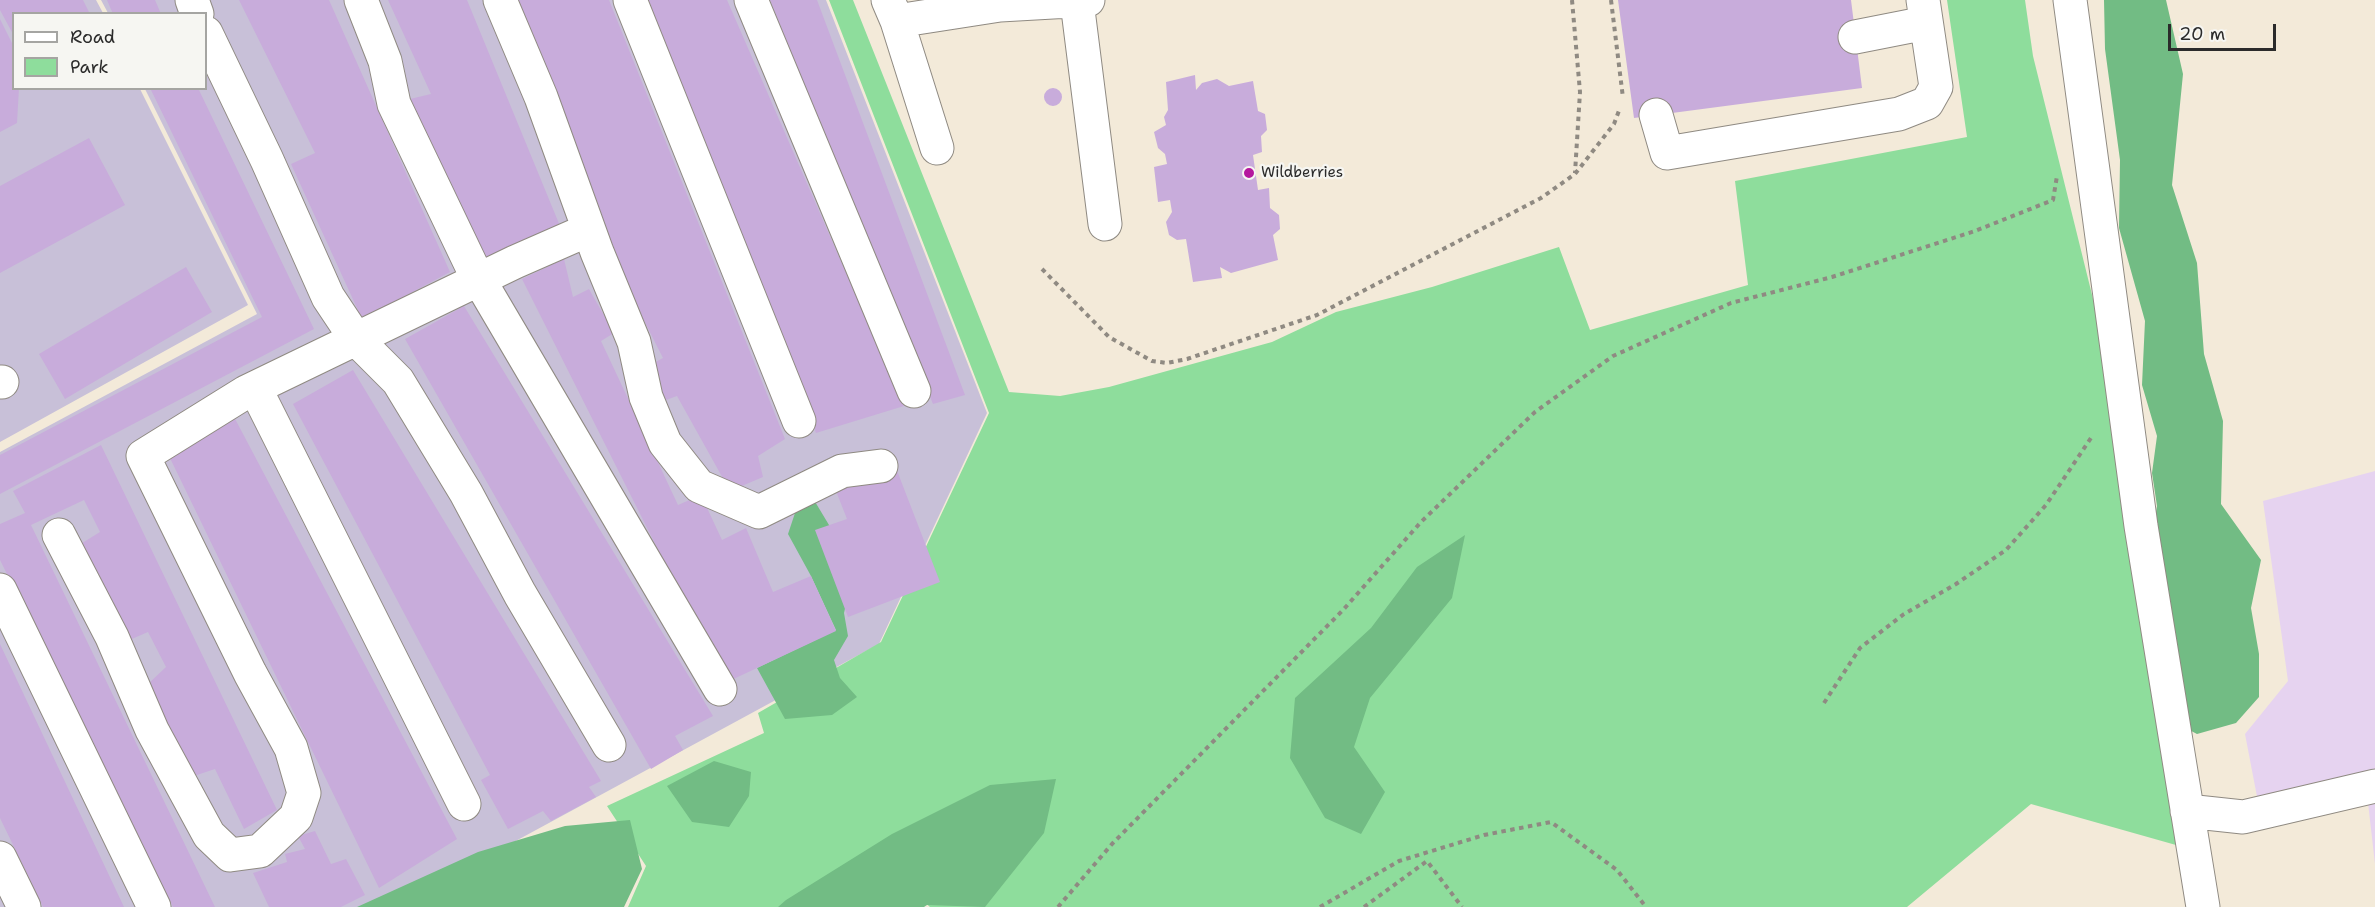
<!DOCTYPE html>
<html>
<head>
<meta charset="utf-8">
<style>
	body { margin:0 }
	#map { position:relative; width:2375px; height:907px; overflow:hidden; background:#f3ead9; font-family:"Shantell Sans",sans-serif }
	canvas { display:block }
	.legend { position:absolute; left:12px; top:12px; width:195px; height:78px; box-sizing:border-box; background:#f6f6f2; border:2px solid #a5a5a2; margin:0; padding:8px 10px; list-style:none; font-size:18px; color:#2b2b2b }
	.legend li { display:flex; align-items:center; gap:12px; height:30px }
	.legend b { width:30px; border:2px solid #a5a5a2 }
	.scale { position:absolute; left:2168px; top:24px; width:108px; height:27px; box-sizing:border-box; border:3px solid #2b2b2b; border-top:0; padding-left:8px; font-size:18px; line-height:21px; white-space:nowrap; color:#2b2b2b; -webkit-text-stroke:4px #f6f6f2; paint-order:stroke }
</style>
</head>
<body>
<div id="map">
<canvas width="2375" height="907"></canvas>
<ul class="legend">
<li><b style="height:8px;background:#fff"></b>Road</li>
<li><b style="height:16px;background:#8edd9c"></b>Park</li>
</ul>
<div class="scale">20 m</div>
</div>
<script>
const g = document.querySelector('canvas').getContext('2d');
g.lineJoin = 'round';
function fillPath(path, color) {
  g.fillStyle = color;
  g.fill(path, 'evenodd');
}
function strokePath(path, color, width, dash) {
  g.strokeStyle = color;
  g.lineWidth = width;
  g.lineCap = dash ? 'butt' : 'round';
  g.setLineDash(dash || []);
  g.stroke(path);
}
function label(font, color, halo, rows, align = 'center') {
  g.font = font + ' "Shantell Sans",sans-serif';
  g.lineWidth = 4.5;
  g.setLineDash([]);
  g.textBaseline = 'middle';
  g.strokeStyle = halo;
  g.fillStyle = color;
  for (const [text, x, y, turn = 0] of rows) {
    g.save();
    g.translate(x, y);
    g.rotate((+turn || 0) * Math.PI / 180);
    g.textAlign = isNaN(turn) ? turn : align;
    if (halo) g.strokeText(text, 0, 0);
    g.fillText(text, 0, 0);
    g.restore();
  }
}
fillPath(new Path2D(`
	M 2375,471 L 2375,864 L 2367,794 L 2259,807 L 2245,734 L 2288,681 L 2263,501 Z`), '#e6d3f0');
fillPath(new Path2D(`
	M 0,0 L 96,0 L 103,13 L 14,14 L 14,88 L 140,89 L 248,305 L 0,442 Z
	M 101,0 L 826,0 L 987,413 L 879,644 L 394,907 L 0,907 L 0,452 L 257,314 L 145,89 L 206,88 L 206,14 L 108,13 Z`), '#c8c0d8');
fillPath(new Path2D(`
	M 829,0 L 853,0 L 1009,392 L 1060,396 L 1109,387 L 1272,342 L 1336,312 L 1432,287 L 1559,247 L 1590,330 L 1748,285 L 1735,181 L 1967,137 L 1947,0 L 2025,0 L 2033,56 L 2097,315 L 2183,847 L 2031,804 L 1907,907 L 930,907 L 897,878 L 856,907 L 628,907 L 646,866 L 607,806 L 764,733 L 758,713 L 881,642 L 989,413 Z`), '#8edd9c');
fillPath(new Path2D(`
	M 2104,0 L 2166,0 L 2183,74 L 2172,185 L 2197,263 L 2204,354 L 2223,421 L 2221,504 L 2261,560 L 2251,608 L 2259,654 L 2259,697 L 2236,723 L 2197,734 L 2174,722 L 2144,584 L 2157,506 L 2152,473 L 2157,436 L 2142,385 L 2145,321 L 2119,228 L 2120,160 L 2105,49 Z
	M 814,500 L 838,540 L 851,582 L 844,613 L 848,636 L 834,660 L 840,678 L 857,697 L 832,715 L 785,719 L 757,668 L 836,630 L 811,576 L 788,534 L 797,507 Z
	M 1465,535 L 1452,598 L 1370,698 L 1354,747 L 1385,792 L 1361,834 L 1325,818 L 1290,758 L 1295,698 L 1371,628 L 1417,567 Z
	M 714,761 L 751,772 L 749,796 L 729,827 L 692,822 L 667,786 Z
	M 1056,779 L 1044,833 L 985,907 L 927,905 L 924,907 L 778,907 L 786,900 L 892,834 L 990,785 Z
	M 630,820 L 642,869 L 624,907 L 357,907 L 478,852 L 565,826 Z`), '#72bc84');
fillPath(new Path2D(`
	M 0,0 L 83,0 L 90,14 L 14,14 L 14,36 L 0,10 Z
	M 107,0 L 155,0 L 161,14 L 113,14 Z
	M 239,0 L 329,0 L 450,272 L 362,319 L 291,164 L 315,153 Z
	M 388,0 L 467,0 L 560,226 L 479,260 L 410,99 L 431,94 Z
	M 516,0 L 609,0 L 785,439 L 758,456 L 763,477 L 730,491 L 677,396 L 663,401 L 648,366 L 663,358 L 625,283 Z
	M 648,0 L 727,0 L 904,406 L 816,433 Z
	M 770,0 L 817,0 L 965,395 L 933,404 Z
	M 1618,0 L 1851,0 L 1862,88 L 1634,118 Z
	M 0,19 L 14,47 L 14,88 L 19,88 L 17,123 L 0,132 Z
	M 1195,75 L 1196,90 L 1202,83 L 1217,79 L 1229,86 L 1253,81 L 1258,111 L 1265,114 L 1267,130 L 1261,136 L 1262,152 L 1253,155 L 1258,190 L 1269,188 L 1270,208 L 1279,215 L 1280,229 L 1273,235 L 1278,260 L 1231,273 L 1220,267 L 1222,278 L 1193,282 L 1186,239 L 1177,240 L 1169,235 L 1166,222 L 1172,212 L 1170,200 L 1158,202 L 1154,167 L 1167,164 L 1165,154 L 1158,148 L 1154,132 L 1166,125 L 1164,117 L 1168,110 L 1166,82 Z
	M1044 97a9 9 0 1 1 18 0a9 9 0 1 1-18 0Z
	M 150,88 L 198,88 L 314,329 L 0,494 L 0,455 L 262,317 Z
	M 89,138 L 125,205 L 0,273 L 0,186 Z
	M 564,259 L 573,297 L 589,289 L 614,333 L 601,341 L 678,505 L 701,495 L 722,540 L 746,528 L 773,592 L 811,576 L 836,631 L 725,683 L 522,279 Z
	M 186,267 L 212,312 L 65,399 L 39,354 Z
	M 464,306 L 713,716 L 675,736 L 683,750 L 651,769 L 405,339 Z
	M 353,370 L 601,781 L 589,787 L 596,797 L 551,821 L 543,811 L 508,829 L 481,780 L 490,775 L 293,404 Z
	M 233,415 L 457,839 L 379,888 L 168,454 Z
	M 101,445 L 277,810 L 244,829 L 215,769 L 191,777 L 147,685 L 166,667 L 148,632 L 127,641 L 79,545 L 100,532 L 84,500 L 31,525 L 215,907 L 173,907 L 0,560 L 0,524 L 25,513 L 13,491 Z
	M 896,468 L 940,582 L 848,617 L 815,530 L 847,519 L 836,491 Z
	M 0,644 L 124,907 L 43,907 L 0,818 Z
	M 315,831 L 331,864 L 346,859 L 365,895 L 341,907 L 269,907 L 253,873 L 287,862 L 285,854 L 305,849 L 298,836 Z`), '#c8acdb');
const minor = new Path2D(`
	M 192,0 L 197,14
	M 361,0 L 385,61 L 394,104 L 474,271 L 720,689
	M 500,0 L 541,97 L 597,252 L 634,342 L 646,397 L 665,443 L 699,486 L 759,512 L 842,471 L 881,466
	M 630,0 L 799,421
	M 751,0 L 914,391
	M 888,0 L 897,21 L 1000,5 L 1088,0
	M 2070,0 L 2141,526 L 2203,907
	M 1077,2 L 1105,224
	M 897,21 L 937,148
	M 206,33 L 267,160 L 328,297 L 356,339 L 398,381 L 466,493 L 520,594 L 609,745
	M 1855,37 L 1926,23
	M 1656,115 L 1667,153 L 1899,114 L 1927,103 L 1936,87 L 1923,0
	M 0,382 L 2,382
	M 255,388 L 464,804
	M 59,535 L 112,637 L 152,730 L 209,835 L 230,855 L 260,851 L 296,817 L 304,793 L 291,748 L 250,673 L 143,456 L 246,392 L 515,262 L 588,230
	M 0,590 L 154,907
	M 2187,811 L 2243,817 L 2375,786
	M 0,858 L 24,907`);
strokePath(minor, '#8f8a82', 35);
strokePath(new Path2D(`
	M 1572,0 L 1580,92 L 1575,173
	M 1611,0 L 1623,98
	M 1042,269 L 1109,337 L 1152,361 L 1167,363 L 1187,359 L 1317,315 L 1541,198 L 1575,174 L 1614,124 L 1620,108
	M 1824,703 L 1860,648 L 1904,614 L 1956,584 L 2006,550 L 2046,505 L 2093,435
	M 1058,907 L 1112,844 L 1343,610 L 1421,522 L 1535,412 L 1613,356 L 1731,303 L 1832,277 L 1975,231 L 2053,200 L 2057,176
	M 1320,907 L 1399,861 L 1484,835 L 1551,822 L 1617,870 L 1646,907
	M 1364,907 L 1427,861 L 1462,907`), '#8f8a82', 4, [4.5, 4.5]);
strokePath(minor, '#fff', 33);
for (const [x, y, r, color] of [
	[1249,173,6,"#b5179e"]
]) {
  const dot = new Path2D();
  dot.arc(x, y, r, 0, 2 * Math.PI);
  g.fillStyle = color;
  g.fill(dot);
  strokePath(dot, '#f6f6f2', 2);
}
label('15px', '#2b2b2b', '#f6f6f2', [
	["Wildberries",1261,173]
], 'left');
</script>
</body>
</html>
